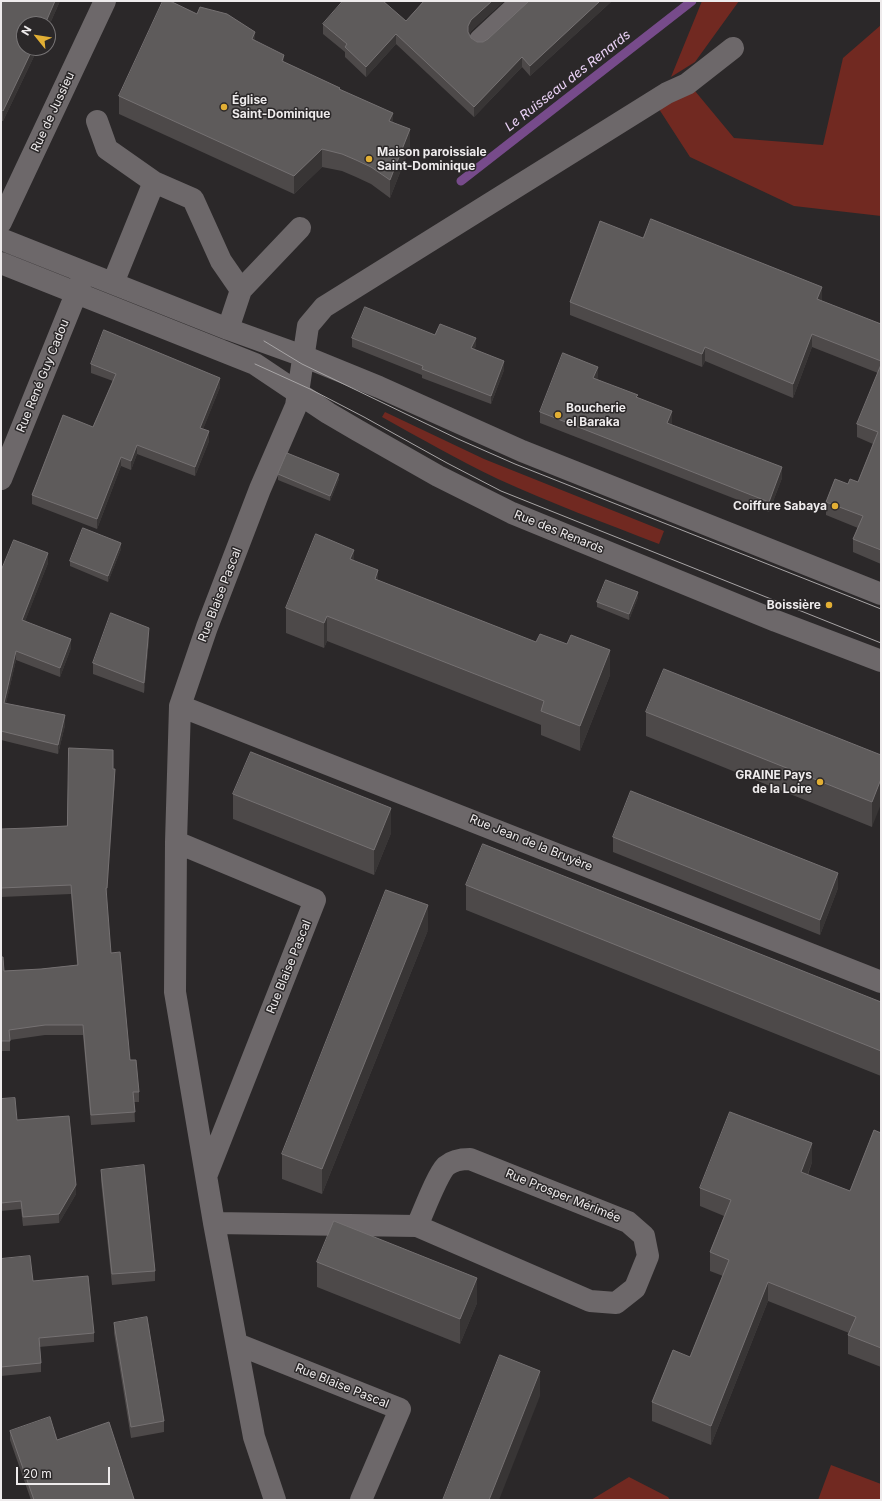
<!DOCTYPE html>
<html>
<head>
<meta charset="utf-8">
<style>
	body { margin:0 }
	#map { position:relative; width:882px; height:1501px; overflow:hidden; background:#2b2829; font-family:Inter,sans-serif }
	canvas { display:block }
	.frame { position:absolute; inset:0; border:2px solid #eeebec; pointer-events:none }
	.north { position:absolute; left:16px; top:16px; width:40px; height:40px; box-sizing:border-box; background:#2b2829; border:1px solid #797677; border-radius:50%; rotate:300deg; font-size:11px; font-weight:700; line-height:16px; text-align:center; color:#eeebec }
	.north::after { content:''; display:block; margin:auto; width:14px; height:18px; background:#e2af34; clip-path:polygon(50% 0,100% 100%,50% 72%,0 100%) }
	.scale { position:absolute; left:16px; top:1467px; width:94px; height:18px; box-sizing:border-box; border:2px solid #eeebec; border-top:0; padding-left:5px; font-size:12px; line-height:14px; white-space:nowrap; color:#eeebec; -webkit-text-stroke:3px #2b2829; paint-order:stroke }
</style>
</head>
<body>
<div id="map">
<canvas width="882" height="1501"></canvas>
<div class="frame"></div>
<div class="north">N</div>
<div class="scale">20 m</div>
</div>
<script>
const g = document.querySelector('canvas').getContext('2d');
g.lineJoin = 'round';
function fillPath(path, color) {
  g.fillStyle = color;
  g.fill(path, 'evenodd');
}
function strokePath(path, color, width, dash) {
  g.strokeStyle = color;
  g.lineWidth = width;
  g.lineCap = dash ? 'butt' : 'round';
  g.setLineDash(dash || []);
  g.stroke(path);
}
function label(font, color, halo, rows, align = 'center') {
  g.font = font + ' Inter,sans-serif';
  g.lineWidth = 3;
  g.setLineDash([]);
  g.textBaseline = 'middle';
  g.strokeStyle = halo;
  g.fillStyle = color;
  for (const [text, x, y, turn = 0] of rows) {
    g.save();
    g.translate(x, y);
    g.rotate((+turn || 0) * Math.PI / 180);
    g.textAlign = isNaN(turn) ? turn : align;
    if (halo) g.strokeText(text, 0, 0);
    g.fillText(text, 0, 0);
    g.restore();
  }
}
fillPath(new Path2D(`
	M 702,1 L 739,1 L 695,62 L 671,77 Z
	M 881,25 L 881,216 L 794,206 L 690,157 L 657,106 L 695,91 L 734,138 L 823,145 L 843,58 Z
	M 385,412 L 484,459 L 664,531 L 659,544 C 605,523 550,503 498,479 C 458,460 420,438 382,417 Z
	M 831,1465 L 881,1484 L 881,1500 L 818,1500 Z
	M 629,1477 L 668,1497 L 670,1500 L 591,1500 Z`), '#712921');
strokePath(new Path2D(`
	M 461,181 L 692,1`), '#774b8b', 9);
strokePath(new Path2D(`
	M 480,40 L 522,1
	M 97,121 L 107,149 L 154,182
	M 1,222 L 105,1
	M 1,239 L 228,329 L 303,356 L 379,387 L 522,451 L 881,594
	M 1,263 L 255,364 L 328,413 L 357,430 L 438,476 L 512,513 L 776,621 L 881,661
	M 113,283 L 154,182 L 193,199 L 221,261 L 241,290
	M 228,329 L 241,290 L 300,228
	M 1,479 L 82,279
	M 180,706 L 881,982
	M 176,842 L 315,900 L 207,1174
	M 214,1223 L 417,1226 L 590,1301 L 616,1303 L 635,1288 L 648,1256 L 644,1236 L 628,1222 L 470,1159 C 462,1159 453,1160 446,1166 C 437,1175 423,1213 417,1226
	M 237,1344 L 400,1409 L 361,1500
	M 275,1500 L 254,1437 L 214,1223 L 175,992 L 176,842 L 180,706 L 207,627 L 260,489 L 296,406 L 308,326 L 324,307 L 667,93 L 687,84 L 733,48`), '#6d686a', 22);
strokePath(new Path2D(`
	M 264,341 L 302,364 L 458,439 L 515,464 L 881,609
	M 255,364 L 310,389 L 364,417 L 447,463 L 501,491 L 881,643`), '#a8a5a6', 1);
fillPath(new Path2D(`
	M 1,1 L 60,1 L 48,28 L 48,24 L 24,48 L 38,48 L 3,121 L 2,121 L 1,123 Z
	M 424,1 L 504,1 L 471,31 L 469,35 L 471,38 L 477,42 L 483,42 L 612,1 L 530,76 L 522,67 L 474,117 L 396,44 L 366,77 L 345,57 L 345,52 L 323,34 L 323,24 L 406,21 Z
	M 255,41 L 284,62 L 340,89 L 393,122 L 410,147 L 390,198 L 371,184 L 356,177 L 342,171 L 322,167 L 294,194 L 119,114 L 119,96 Z
	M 643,238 L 822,300 L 822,301 L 881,324 L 881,564 L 853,552 L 853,539 L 858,528 L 826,515 L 826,502 L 848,484 L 858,482 L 873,444 L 857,437 L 857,424 L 878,373 L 812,347 L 793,398 L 705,361 L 702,367 L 570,315 L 570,302 Z
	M 435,335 L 476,346 L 474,349 L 504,370 L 491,404 L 422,378 L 422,375 L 352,347 L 352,338 Z
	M 91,364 L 220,387 L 203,429 L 209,441 L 195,476 L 137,454 L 131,470 L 121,466 L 97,529 L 32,504 L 32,495 L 93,427 L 113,381 L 91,373 Z
	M 598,377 L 597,379 L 638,398 L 672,422 L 671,424 L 782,478 L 769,512 L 540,423 L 540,412 Z
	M 278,474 L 339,479 L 330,501 L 278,480 Z
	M 121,549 L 108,582 L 70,566 L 70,561 Z
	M 354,561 L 378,580 L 610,675 L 580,751 L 541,735 L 541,725 L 327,641 L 324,648 L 286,633 L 286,608 Z
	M 48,563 L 25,621 L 71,648 L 60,677 L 16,660 L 6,703 L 65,725 L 58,754 L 1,740 L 1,571 Z
	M 638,597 L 629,620 L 597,607 L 597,602 Z
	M 149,639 L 144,693 L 93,674 L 93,663 Z
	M 646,712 L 881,755 L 872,827 L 646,736 Z
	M 113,769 L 115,779 L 106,897 L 111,953 L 130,1060 L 139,1092 L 139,1102 L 134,1102 L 135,1122 L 91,1125 L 83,1035 L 45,1035 L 10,1040 L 10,1051 L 1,1051 L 1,957 L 4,971 L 41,969 L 77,965 L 71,894 L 1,897 L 1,829 L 29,828 L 67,826 Z
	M 233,794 L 391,833 L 374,875 L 233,819 Z
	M 613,837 L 838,888 L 820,935 L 613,852 Z
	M 466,885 L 881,1002 L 881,1076 L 466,910 Z
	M 428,930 L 322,1194 L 282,1179 L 282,1154 Z
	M 1,1099 L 17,1120 L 76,1194 L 59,1223 L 23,1226 L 21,1209 L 1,1211 Z
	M 881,1133 L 881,1367 L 848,1354 L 848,1335 L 849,1333 L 768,1301 L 711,1445 L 652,1421 L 652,1402 L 690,1357 L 723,1276 L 710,1271 L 710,1252 L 724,1216 L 700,1206 L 700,1188 L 812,1162 L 808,1175 L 850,1191 Z
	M 101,1170 L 155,1271 L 155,1281 L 112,1285 L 101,1181 Z
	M 1,1259 L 33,1281 L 94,1333 L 94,1342 L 39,1347 L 41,1363 L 41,1372 L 1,1376 Z
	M 317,1262 L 477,1303 L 460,1344 L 317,1287 Z
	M 114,1323 L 164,1421 L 164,1432 L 131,1438 L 114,1333 Z
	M 10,1431 L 57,1440 L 134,1500 L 31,1500 L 10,1440 Z`), '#4d4949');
fillPath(new Path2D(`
	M 55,1 L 60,1 L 48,28 L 48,24 L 45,24 Z
	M 492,1 L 504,1 L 471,31 L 468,36 L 468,42 L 468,26 L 471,20 Z
	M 600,1 L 612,1 L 530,76 L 530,66 Z
	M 255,32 L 255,50 L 252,39 Z
	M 396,34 L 396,44 L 366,77 L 366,67 Z
	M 33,48 L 38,48 L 3,121 L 3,111 Z
	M 284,55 L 284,72 L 282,61 Z
	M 522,57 L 522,67 L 474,117 L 474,107 Z
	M 2,110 L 2,121 L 1,123 L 1,112 Z
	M 393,113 L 393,131 L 389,121 Z
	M 410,129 L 410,147 L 390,198 L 390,180 Z
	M 322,149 L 322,167 L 294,194 L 294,176 Z
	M 822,287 L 822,300 L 817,313 L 817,299 Z
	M 812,334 L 812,347 L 793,398 L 793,384 Z
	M 476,338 L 476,346 L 471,357 L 471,348 Z
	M 705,347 L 705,361 L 702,367 L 702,354 Z
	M 504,361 L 504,370 L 491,404 L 491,396 Z
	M 598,367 L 598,377 L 593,388 L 593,378 Z
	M 220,378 L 220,387 L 200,437 L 200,428 Z
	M 672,411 L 672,422 L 667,433 L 667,423 Z
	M 209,431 L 209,441 L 195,476 L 195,467 Z
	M 137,445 L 137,454 L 131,470 L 131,461 Z
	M 121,457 L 121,466 L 97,529 L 97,519 Z
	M 782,467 L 782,478 L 769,512 L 769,502 Z
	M 339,474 L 339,479 L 330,501 L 330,496 Z
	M 121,543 L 121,549 L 108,582 L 108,576 Z
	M 354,550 L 354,575 L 350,559 Z
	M 48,553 L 48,563 L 22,629 L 22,620 Z
	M 378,570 L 378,595 L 375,579 Z
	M 638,592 L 638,597 L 629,620 L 629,614 Z
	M 327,616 L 327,641 L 324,648 L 324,623 Z
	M 149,628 L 149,639 L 144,693 L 144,683 Z
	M 71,639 L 71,648 L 60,677 L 60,668 Z
	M 610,650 L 610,675 L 580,751 L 580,726 Z
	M 16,651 L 16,660 L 4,712 L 4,703 Z
	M 65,715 L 65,725 L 58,754 L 58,745 Z
	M 115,769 L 115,779 L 107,897 L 107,888 Z
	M 881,779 L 881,804 L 872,827 L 872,802 Z
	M 391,808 L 391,833 L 374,875 L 374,850 Z
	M 838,873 L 838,888 L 820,935 L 820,920 Z
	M 428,905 L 428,930 L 322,1194 L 322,1169 Z
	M 812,1143 L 812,1162 L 801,1191 L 801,1172 Z
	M 76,1185 L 76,1194 L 59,1223 L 59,1214 Z
	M 477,1278 L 477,1303 L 460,1344 L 460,1319 Z
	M 768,1282 L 768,1301 L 711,1445 L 711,1426 Z
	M 540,1371 L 540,1396 L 499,1500 L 489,1500 Z`), '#383535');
const building = new Path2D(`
	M 1,1 L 55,1 L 45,24 L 24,24 L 24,48 L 33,48 L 3,111 L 2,110 L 1,112 Z
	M 163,1 L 170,1 L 197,14 L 200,7 L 227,14 L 255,32 L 252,39 L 284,55 L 282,61 L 340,88 L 339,89 L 393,113 L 389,121 L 410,129 L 390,180 L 371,167 L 356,160 L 342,154 L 322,149 L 294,176 L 119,96 Z
	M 343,1 L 383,1 L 406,21 L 424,1 L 492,1 L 471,20 L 468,26 L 468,32 L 471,38 L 477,42 L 483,42 L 488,39 L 529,1 L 600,1 L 530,66 L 522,57 L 474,107 L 396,34 L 366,67 L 345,47 L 347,44 L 323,24 Z
	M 651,219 L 822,287 L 817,299 L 881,324 L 881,361 L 812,334 L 793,384 L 705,347 L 702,354 L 570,302 L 600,221 L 643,238 Z
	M 365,307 L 435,335 L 440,324 L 476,338 L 471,348 L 504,361 L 491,396 L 422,369 L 423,366 L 352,338 Z
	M 104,330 L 220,378 L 200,428 L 209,431 L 195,467 L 137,445 L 131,461 L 121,457 L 97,519 L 32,495 L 63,415 L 93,427 L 116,374 L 91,364 Z
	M 563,353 L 598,367 L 593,378 L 638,395 L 636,397 L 672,411 L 667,423 L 782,467 L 769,502 L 540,412 Z
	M 881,365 L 881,550 L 853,539 L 863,516 L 826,502 L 835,479 L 848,484 L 850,479 L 858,482 L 878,432 L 857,424 Z
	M 287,453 L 339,474 L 330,496 L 278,474 Z
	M 83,528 L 121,543 L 108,576 L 70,561 Z
	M 316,534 L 354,550 L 350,559 L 378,570 L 375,579 L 536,642 L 540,634 L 567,644 L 571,635 L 610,650 L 580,726 L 541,711 L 544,701 L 327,616 L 324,623 L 286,608 Z
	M 14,540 L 48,553 L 22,620 L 71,639 L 60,668 L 16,651 L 4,703 L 65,715 L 58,745 L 1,731 L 1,571 Z
	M 606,580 L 638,592 L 629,614 L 597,602 Z
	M 111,613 L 149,628 L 144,683 L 93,663 Z
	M 664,669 L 881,755 L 881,779 L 872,802 L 646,712 Z
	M 69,748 L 113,750 L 113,769 L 115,769 L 107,888 L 106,888 L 111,953 L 120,952 L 130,1060 L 136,1060 L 139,1092 L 133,1092 L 135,1112 L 91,1115 L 83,1025 L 45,1025 L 9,1030 L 10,1041 L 1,1041 L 1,957 L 3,957 L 4,971 L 41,969 L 78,965 L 71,885 L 1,888 L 1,829 L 29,828 L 67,826 Z
	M 251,752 L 391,808 L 374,850 L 233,794 Z
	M 631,791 L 838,873 L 820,920 L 613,837 Z
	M 483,844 L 881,1002 L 881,1051 L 466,885 Z
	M 386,890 L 428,905 L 322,1169 L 282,1154 Z
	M 15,1098 L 17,1120 L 69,1116 L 76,1185 L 59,1214 L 23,1217 L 21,1201 L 1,1203 L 1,1099 Z
	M 730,1112 L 812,1143 L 801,1172 L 850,1191 L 874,1130 L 881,1133 L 881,1348 L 848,1335 L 856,1317 L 768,1282 L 711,1426 L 652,1402 L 673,1350 L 690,1357 L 729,1260 L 710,1252 L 731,1200 L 700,1188 Z
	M 144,1165 L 155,1271 L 112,1274 L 101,1170 Z
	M 334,1221 L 477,1278 L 460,1319 L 317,1262 Z
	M 30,1256 L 33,1281 L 88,1276 L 94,1333 L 39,1338 L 41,1363 L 1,1367 L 1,1259 Z
	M 147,1317 L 164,1421 L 131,1427 L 114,1323 Z
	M 500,1355 L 540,1371 L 489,1500 L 443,1500 Z
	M 50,1417 L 57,1440 L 109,1422 L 134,1499 L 132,1500 L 34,1500 L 10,1431 Z`);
fillPath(building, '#5e5b5b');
strokePath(building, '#757172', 1);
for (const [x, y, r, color] of [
	[224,107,4,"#e2af34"],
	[369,159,4,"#e2af34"],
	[558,415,4,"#e2af34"],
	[835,506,4,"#e2af34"],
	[829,605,4,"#e2af34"],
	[820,782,4,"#e2af34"]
]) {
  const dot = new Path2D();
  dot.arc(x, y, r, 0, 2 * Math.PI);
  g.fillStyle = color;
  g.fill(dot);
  strokePath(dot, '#2b2829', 1.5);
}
label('bold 12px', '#eeebec', '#2b2829', [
	["Église",232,100],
	["Saint-Dominique",232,114],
	["Maison paroissiale",377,152],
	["Saint-Dominique",377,166],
	["Boucherie",566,408],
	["el Baraka",566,422],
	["Coiffure Sabaya",827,506,"right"],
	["Boissière",821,605,"right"],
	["GRAINE Pays",812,775,"right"],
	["de la Loire",812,789,"right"]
], 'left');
label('12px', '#eeebec', '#2b2829', [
	["Rue de Jussieu",53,112,-65],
	["Rue René Guy Cadou",43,376,-68],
	["Rue des Renards",559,532,22],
	["Rue Blaise Pascal",220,595,-69],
	["Rue Jean de la Bruyère",531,843,22],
	["Rue Blaise Pascal",289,967,-68],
	["Rue Prosper Mérimée",563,1196,22],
	["Rue Blaise Pascal",342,1386,22]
]);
label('italic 13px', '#ecd3f8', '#2b2829', [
	["Le Ruisseau des Renards",568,81,-38]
]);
</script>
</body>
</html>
